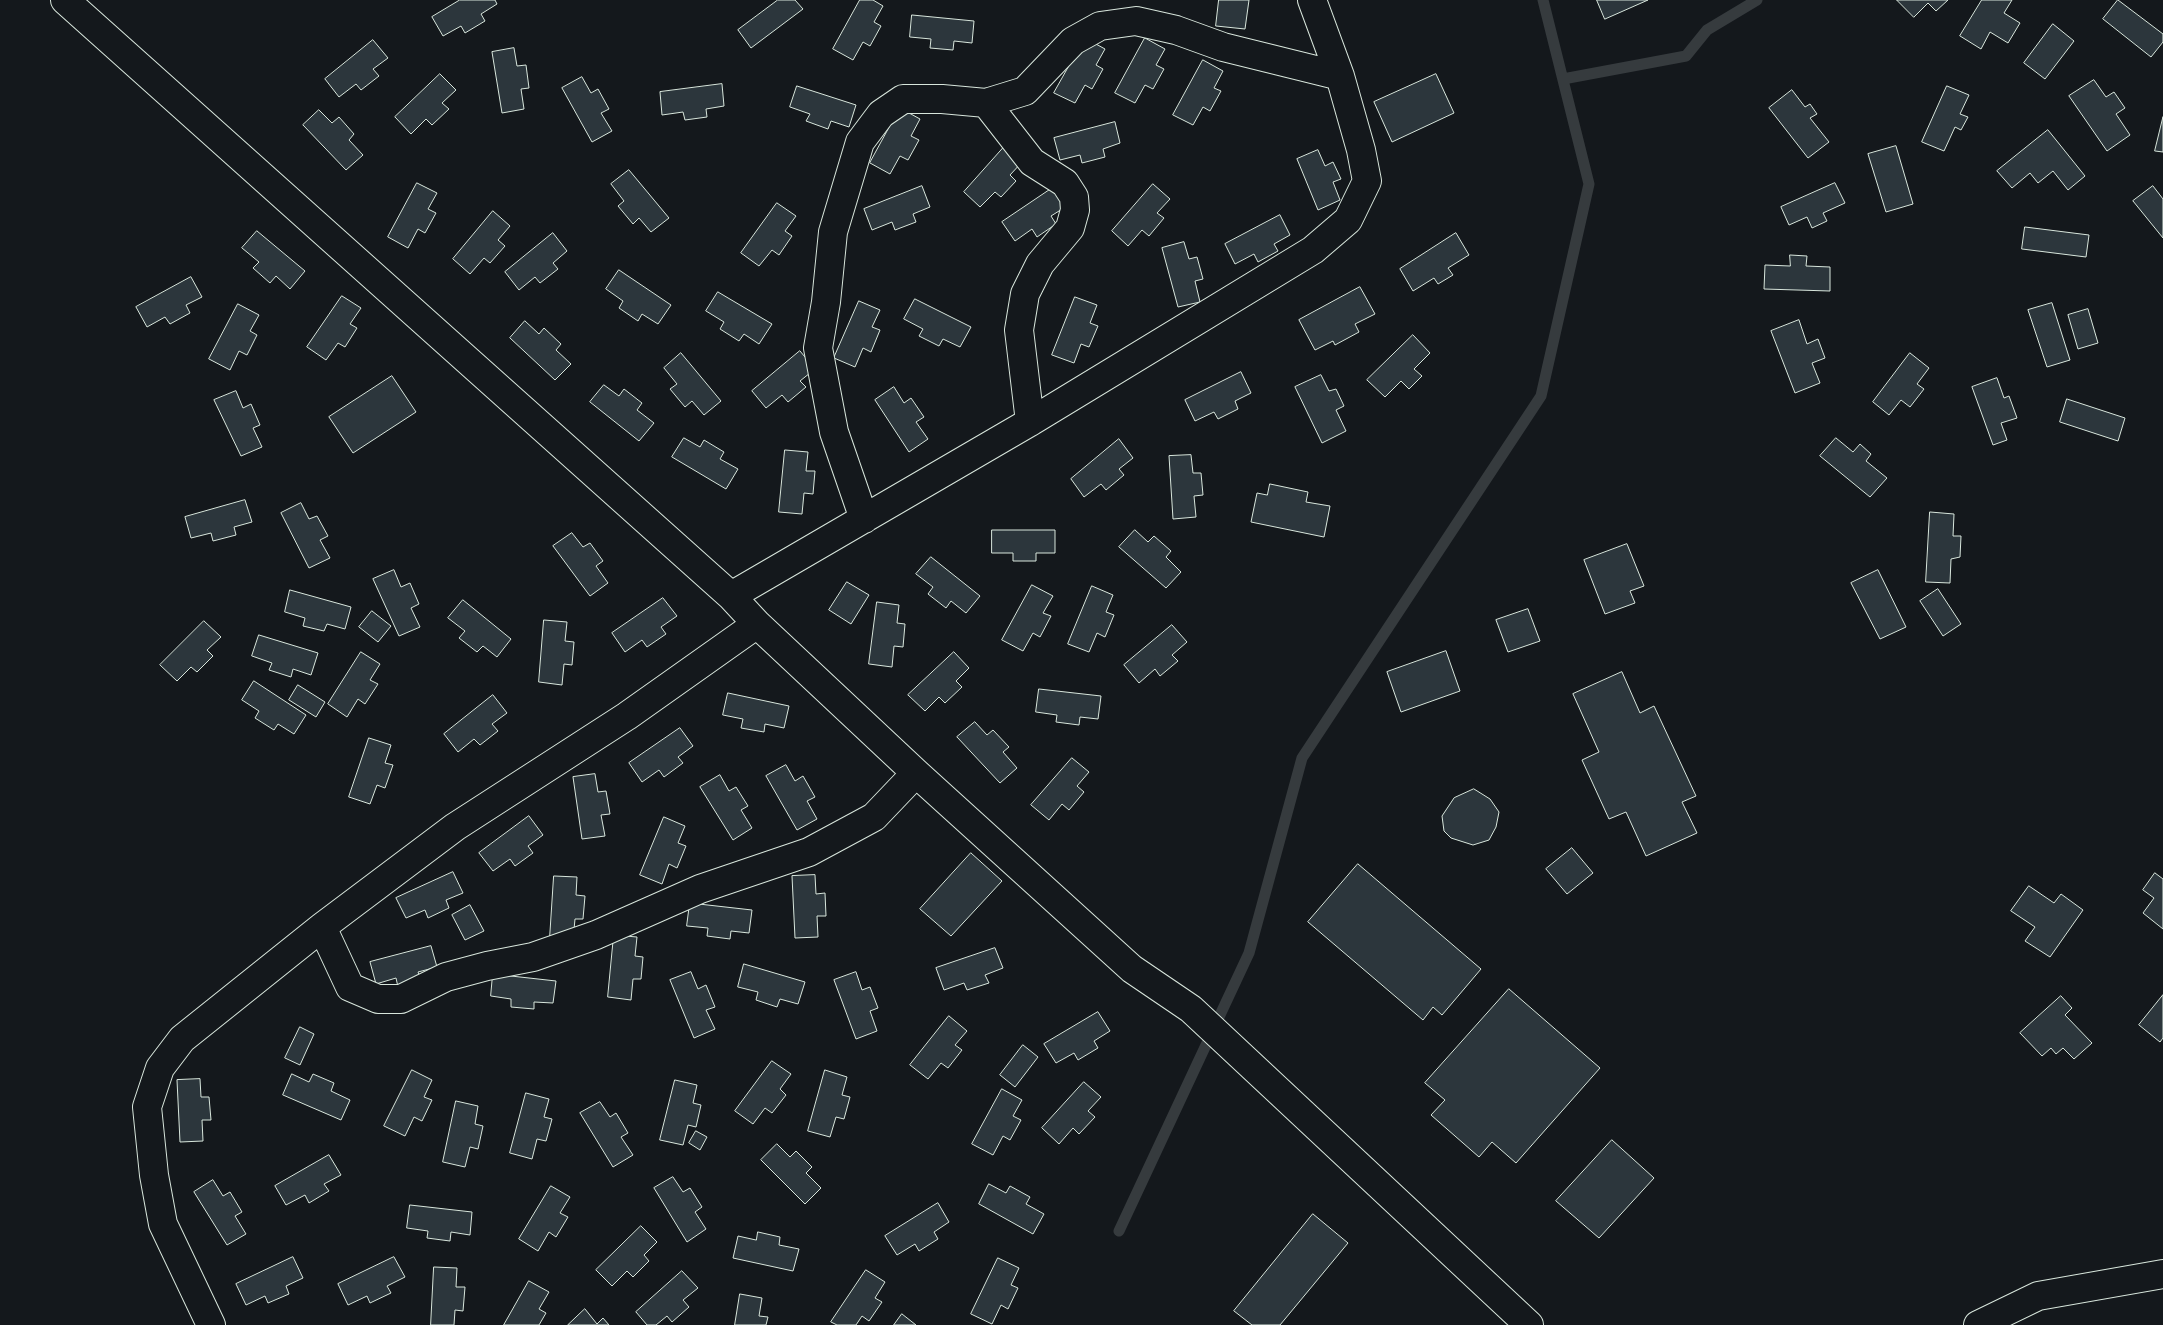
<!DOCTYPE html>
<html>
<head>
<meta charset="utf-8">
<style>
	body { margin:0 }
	canvas { display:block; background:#14181c }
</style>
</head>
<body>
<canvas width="2163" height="1325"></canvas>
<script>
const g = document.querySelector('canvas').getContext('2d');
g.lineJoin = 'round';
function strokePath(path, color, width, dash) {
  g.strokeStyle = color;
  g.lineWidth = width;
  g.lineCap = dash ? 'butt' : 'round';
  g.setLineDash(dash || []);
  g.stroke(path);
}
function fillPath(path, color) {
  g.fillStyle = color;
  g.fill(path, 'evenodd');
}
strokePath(new Path2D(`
	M 1563,79 L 1686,56 L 1707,30 L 1757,0
	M 1119,1231 L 1249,953 L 1302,758 L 1541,396 L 1589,184 L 1543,0`), '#363b3e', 11);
const building = new Path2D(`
	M 460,0 L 495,0 L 497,4 L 481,14 L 485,21 L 465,33 L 461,26 L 443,36 L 432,17 Z
	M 778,0 L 795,0 L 803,9 L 751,48 L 738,30 Z
	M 860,0 L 873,0 L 883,6 L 874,22 L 881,26 L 870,46 L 863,42 L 853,60 L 833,49 Z
	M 1219,0 L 1249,0 L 1245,29 L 1216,26 Z
	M 1597,0 L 1648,0 L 1605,19 Z
	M 1897,0 L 1948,0 L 1936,11 L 1928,3 L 1914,17 Z
	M 1982,0 L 2012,0 L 2004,13 L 2020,23 L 2008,43 L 1990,32 L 1981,49 L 1960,36 Z
	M 2118,0 L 2163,34 L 2163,42 L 2151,57 L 2103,19 Z
	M 912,15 L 974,21 L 972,43 L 954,41 L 953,50 L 930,48 L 931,39 L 910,37 Z
	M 2053,24 L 2074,41 L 2045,79 L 2024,63 Z
	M 1085,38 L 1105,49 L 1096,65 L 1103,69 L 1092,89 L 1085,85 L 1075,103 L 1054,93 Z
	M 1145,38 L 1165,49 L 1156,65 L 1164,69 L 1153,89 L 1145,85 L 1135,103 L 1115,93 Z
	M 373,40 L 388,58 L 373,69 L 379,76 L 361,90 L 356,84 L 339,97 L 325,79 Z
	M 514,48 L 517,66 L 526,65 L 529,88 L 521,89 L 524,109 L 502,113 L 492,52 Z
	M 1203,60 L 1223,71 L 1214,88 L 1221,91 L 1210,111 L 1203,107 L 1193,125 L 1173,115 Z
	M 440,74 L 456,90 L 442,103 L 449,109 L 432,125 L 426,119 L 411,134 L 395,117 Z
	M 1436,74 L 1454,113 L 1392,142 L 1374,102 Z
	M 582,77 L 591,93 L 598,89 L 609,109 L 601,113 L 612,131 L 592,142 L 562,88 Z
	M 2094,80 L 2106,97 L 2114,92 L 2125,108 L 2116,114 L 2130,135 L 2107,151 L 2069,96 Z
	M 722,84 L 724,106 L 706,109 L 707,117 L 685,120 L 683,112 L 662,115 L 660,92 Z
	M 797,86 L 856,105 L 849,127 L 831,121 L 828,129 L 806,121 L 810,114 L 790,107 Z
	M 1947,86 L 1969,95 L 1960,114 L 1968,117 L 1961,130 L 1955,127 L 1944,151 L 1922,142 Z
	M 1792,90 L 1805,107 L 1810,104 L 1817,114 L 1810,118 L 1829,142 L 1808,158 L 1769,108 Z
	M 900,108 L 920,119 L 911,136 L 919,140 L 908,160 L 900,156 L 890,174 L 870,163 Z
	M 319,110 L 332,123 L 339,117 L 354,134 L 349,140 L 363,155 L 346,170 L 303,125 Z
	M 2163,117 L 2163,152 L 2155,151 Z
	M 1115,122 L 1120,143 L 1103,149 L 1105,157 L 1082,163 L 1080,155 L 1060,160 L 1054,138 Z
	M 2048,130 L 2085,176 L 2068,190 L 2053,171 L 2038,183 L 2030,173 L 2012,188 L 1997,171 Z
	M 1005,146 L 1023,161 L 1010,175 L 1016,181 L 1001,197 L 995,192 L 980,207 L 964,192 Z
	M 1896,146 L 1913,204 L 1886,212 L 1868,154 Z
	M 1318,150 L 1325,166 L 1333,162 L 1341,179 L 1333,182 L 1340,200 L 1318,210 L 1297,159 Z
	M 629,170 L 669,218 L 651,232 L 639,218 L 633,224 L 618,206 L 624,201 L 611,184 Z
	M 417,183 L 437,193 L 428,209 L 436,213 L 425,233 L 418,229 L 408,248 L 388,237 Z
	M 1835,183 L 1845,203 L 1823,213 L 1827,221 L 1812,228 L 1807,217 L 1789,225 L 1781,207 Z
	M 1153,184 L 1170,199 L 1157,213 L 1164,218 L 1149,236 L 1142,230 L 1128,246 L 1112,231 Z
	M 922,186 L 930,207 L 913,214 L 916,222 L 895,230 L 892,222 L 872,230 L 864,209 Z
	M 2153,186 L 2163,199 L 2163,238 L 2133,201 Z
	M 1054,187 L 1067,206 L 1051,216 L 1056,224 L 1037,237 L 1032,229 L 1015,241 L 1002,222 Z
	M 777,203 L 796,216 L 785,231 L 792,236 L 779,255 L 772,250 L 759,266 L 741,253 Z
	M 493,211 L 510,226 L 498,240 L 505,246 L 490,263 L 484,258 L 470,274 L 453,259 Z
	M 1280,215 L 1290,235 L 1274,244 L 1278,251 L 1258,262 L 1254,254 L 1235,264 L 1225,244 Z
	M 2025,227 L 2089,235 L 2086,257 L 2022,249 Z
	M 257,231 L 305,271 L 290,289 L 276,276 L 270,283 L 253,268 L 259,262 L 242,248 Z
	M 553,233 L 567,251 L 553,263 L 558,269 L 540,283 L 535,277 L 519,290 L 505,272 Z
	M 1456,233 L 1469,255 L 1448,268 L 1453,275 L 1438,284 L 1434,278 L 1413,291 L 1400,269 Z
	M 1184,242 L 1189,259 L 1197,257 L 1203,279 L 1195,281 L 1200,302 L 1178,307 L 1162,248 Z
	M 1790,255 L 1807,256 L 1806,266 L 1830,267 L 1830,291 L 1764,289 L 1765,265 L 1790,266 Z
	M 619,270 L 671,305 L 658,324 L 642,314 L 638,321 L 619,308 L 623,301 L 606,289 Z
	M 191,277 L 202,297 L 186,305 L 190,313 L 170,324 L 165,317 L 147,327 L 136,307 Z
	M 1360,287 L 1375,314 L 1355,324 L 1359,332 L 1335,345 L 1333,341 L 1315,350 L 1299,320 Z
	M 718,292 L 772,324 L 759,344 L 744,334 L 739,341 L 720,329 L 724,322 L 706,311 Z
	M 342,296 L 361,308 L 350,324 L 357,328 L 345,347 L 338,343 L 326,360 L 307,347 Z
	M 1075,297 L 1097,305 L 1090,323 L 1098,326 L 1089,347 L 1081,344 L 1074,363 L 1052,355 Z
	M 915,299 L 971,327 L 960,347 L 943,339 L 939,346 L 919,336 L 923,329 L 904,319 Z
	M 859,301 L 880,310 L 872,327 L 880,330 L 871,352 L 863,348 L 855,367 L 834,358 Z
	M 2052,303 L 2070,360 L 2047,367 L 2028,310 Z
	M 238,304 L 259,315 L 250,331 L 257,335 L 247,355 L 239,351 L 230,370 L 209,359 Z
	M 2088,309 L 2098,343 L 2078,349 L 2068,315 Z
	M 1799,320 L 1807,344 L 1818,339 L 1825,358 L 1812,363 L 1820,383 L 1795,393 L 1771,331 Z
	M 525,321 L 539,334 L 544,328 L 561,344 L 556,350 L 571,364 L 555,380 L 510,338 Z
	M 1413,335 L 1430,353 L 1414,369 L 1422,376 L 1409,389 L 1401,381 L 1385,397 L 1367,380 Z
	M 800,351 L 815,369 L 800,381 L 806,387 L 788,402 L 782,395 L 766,408 L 752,391 Z
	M 681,353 L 721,401 L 704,415 L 692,401 L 685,407 L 670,389 L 677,384 L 664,368 Z
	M 1910,353 L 1929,368 L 1917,384 L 1924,389 L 1910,407 L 1901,400 L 1889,415 L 1873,402 Z
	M 1241,372 L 1251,393 L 1235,401 L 1238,409 L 1218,419 L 1214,412 L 1195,421 L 1185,400 Z
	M 1321,375 L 1329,391 L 1336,389 L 1344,406 L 1336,410 L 1346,431 L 1322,443 L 1295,387 Z
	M 392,376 L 416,412 L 353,453 L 329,417 Z
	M 1997,378 L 2004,398 L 2009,396 L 2017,418 L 2001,423 L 2007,440 L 1993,445 L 1972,387 Z
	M 604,385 L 619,396 L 624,389 L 642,403 L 637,410 L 654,423 L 639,441 L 590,402 Z
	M 894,387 L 904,403 L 911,398 L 924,417 L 916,422 L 928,439 L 909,452 L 875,400 Z
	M 236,391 L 243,408 L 251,404 L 260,425 L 253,428 L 262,447 L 241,456 L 214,400 Z
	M 2067,399 L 2125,418 L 2118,441 L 2060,422 Z
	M 684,438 L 700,447 L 704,440 L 724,452 L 720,459 L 738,469 L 726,489 L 672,457 Z
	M 1836,438 L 1853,452 L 1860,444 L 1871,454 L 1866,461 L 1887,478 L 1870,497 L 1820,456 Z
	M 1119,439 L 1133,458 L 1119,469 L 1124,475 L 1106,490 L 1101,484 L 1084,497 L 1071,479 Z
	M 785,450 L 808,452 L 806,471 L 815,471 L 813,494 L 804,493 L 802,514 L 779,512 Z
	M 1191,455 L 1193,473 L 1201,473 L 1203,495 L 1194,496 L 1196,517 L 1173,519 L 1169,456 Z
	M 1270,484 L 1308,492 L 1306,502 L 1330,506 L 1324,537 L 1251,522 L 1257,493 L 1267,495 Z
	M 245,500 L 252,522 L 234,527 L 236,535 L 213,541 L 211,533 L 191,538 L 185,517 Z
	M 301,503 L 309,519 L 317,516 L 328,536 L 320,540 L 330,558 L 309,568 L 281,513 Z
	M 1930,512 L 1954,514 L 1953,536 L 1961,536 L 1960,557 L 1951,559 L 1950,583 L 1926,582 Z
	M 992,530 L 1055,530 L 1055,553 L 1036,553 L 1036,561 L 1013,561 L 1013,553 L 992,553 Z
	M 1135,530 L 1148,542 L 1154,536 L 1171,551 L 1166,557 L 1181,572 L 1166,588 L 1119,547 Z
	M 572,533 L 583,547 L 590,543 L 603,561 L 596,566 L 608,583 L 590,596 L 553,546 Z
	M 1627,544 L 1644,586 L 1630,591 L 1635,603 L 1605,614 L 1584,560 Z
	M 931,557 L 980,596 L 966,613 L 951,601 L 946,608 L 928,594 L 933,587 L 916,574 Z
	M 394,570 L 401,587 L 410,583 L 419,604 L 411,608 L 420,627 L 399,636 L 373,579 Z
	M 1878,570 L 1906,627 L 1880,639 L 1851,583 Z
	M 847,582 L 869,595 L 851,624 L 829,610 Z
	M 1032,585 L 1053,596 L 1043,613 L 1051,616 L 1040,637 L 1033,633 L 1023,651 L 1002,640 Z
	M 1092,586 L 1113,595 L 1106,612 L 1114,615 L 1105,637 L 1097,633 L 1089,652 L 1068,644 Z
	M 1938,589 L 1961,624 L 1943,636 L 1920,601 Z
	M 290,590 L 351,607 L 345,629 L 327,624 L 324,631 L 303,626 L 305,618 L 285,612 Z
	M 663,598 L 677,616 L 661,627 L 666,634 L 647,647 L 642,640 L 625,652 L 612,633 Z
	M 463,600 L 511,639 L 497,657 L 483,646 L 477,652 L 459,638 L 465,631 L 448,618 Z
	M 877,602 L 899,605 L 897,623 L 905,624 L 903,647 L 894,646 L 892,667 L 869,664 Z
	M 1528,609 L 1540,641 L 1508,652 L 1496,620 Z
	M 372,611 L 391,626 L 378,642 L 359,627 Z
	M 544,620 L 567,622 L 565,641 L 574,642 L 572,665 L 564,664 L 562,685 L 539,682 Z
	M 204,621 L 221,637 L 207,650 L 213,656 L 197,672 L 191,667 L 177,681 L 160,665 Z
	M 1172,625 L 1187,642 L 1172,655 L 1178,661 L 1160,676 L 1155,669 L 1139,683 L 1124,665 Z
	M 259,635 L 318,653 L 311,675 L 293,669 L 291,677 L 269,670 L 272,663 L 252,656 Z
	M 1446,651 L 1460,691 L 1401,712 L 1387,672 Z
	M 361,652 L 380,664 L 370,680 L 378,684 L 365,704 L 358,699 L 347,717 L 328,704 Z
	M 954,652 L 969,668 L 956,681 L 962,687 L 945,703 L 939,697 L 925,711 L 908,695 Z
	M 1622,672 L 1640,713 L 1654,706 L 1696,796 L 1682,802 L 1697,833 L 1646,856 L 1626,812 L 1609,819 L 1582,760 L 1599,752 L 1573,694 Z
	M 254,681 L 306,715 L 294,734 L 278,724 L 274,730 L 255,718 L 259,711 L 242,700 Z
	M 298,685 L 325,702 L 316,717 L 289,700 Z
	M 1039,689 L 1101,696 L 1098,719 L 1080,717 L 1079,725 L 1056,722 L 1057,715 L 1036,712 Z
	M 728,693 L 789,706 L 784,728 L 765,724 L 764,732 L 741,728 L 743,719 L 723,715 Z
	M 493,695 L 507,713 L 492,724 L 498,731 L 480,745 L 474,739 L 458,752 L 444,734 Z
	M 975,722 L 987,735 L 993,730 L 1009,747 L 1003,752 L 1017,768 L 1000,783 L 957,737 Z
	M 680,728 L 693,746 L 678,757 L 683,763 L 664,777 L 659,770 L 642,782 L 629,763 Z
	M 369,738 L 391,745 L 385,763 L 393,765 L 385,788 L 377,785 L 370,804 L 349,797 Z
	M 1072,758 L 1089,772 L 1077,786 L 1084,792 L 1069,810 L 1062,804 L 1049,820 L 1031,805 Z
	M 786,765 L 795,781 L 803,776 L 815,797 L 807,801 L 817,819 L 797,830 L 766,776 Z
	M 595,774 L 598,792 L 606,791 L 610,814 L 601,815 L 605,836 L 582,839 L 573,777 Z
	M 720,775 L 729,791 L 736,787 L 748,806 L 741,810 L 752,828 L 733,840 L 700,787 Z
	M 1474,789 L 1490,799 L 1499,812 L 1496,827 L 1489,840 L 1473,845 L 1451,838 L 1444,831 L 1442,816 L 1454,798 Z
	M 529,816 L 543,835 L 528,846 L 533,853 L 515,866 L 510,859 L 493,871 L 479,853 Z
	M 664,817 L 685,826 L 678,843 L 686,846 L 677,868 L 669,864 L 662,884 L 640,875 Z
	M 1572,848 L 1593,873 L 1567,894 L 1546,869 Z
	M 971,853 L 1002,881 L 951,936 L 920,909 Z
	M 1358,864 L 1481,969 L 1442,1015 L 1433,1007 L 1423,1020 L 1308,922 Z
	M 453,872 L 463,893 L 446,900 L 449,908 L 428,918 L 425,910 L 406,918 L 396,898 Z
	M 2155,873 L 2163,879 L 2163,929 L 2143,913 L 2154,898 L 2143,890 Z
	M 815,875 L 816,894 L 825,893 L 826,916 L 817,916 L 818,937 L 795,938 L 792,876 Z
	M 554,876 L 577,877 L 576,895 L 585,896 L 583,919 L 575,919 L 573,940 L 550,938 Z
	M 2029,886 L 2054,903 L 2061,894 L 2083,910 L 2050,957 L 2025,941 L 2035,927 L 2011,911 Z
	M 690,903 L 752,910 L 749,933 L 731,931 L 730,939 L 707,936 L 708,928 L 687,926 Z
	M 470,905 L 484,931 L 465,940 L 452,915 Z
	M 614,935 L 637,937 L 635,956 L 643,957 L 641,979 L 633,979 L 631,1000 L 608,997 Z
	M 431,946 L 437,967 L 418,972 L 421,980 L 398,987 L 396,978 L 376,984 L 370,962 Z
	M 995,948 L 1003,968 L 985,975 L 989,983 L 967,990 L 964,983 L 944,990 L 936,968 Z
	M 744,964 L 805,982 L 798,1004 L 780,999 L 777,1007 L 756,1000 L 758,992 L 738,987 Z
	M 691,972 L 698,989 L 706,985 L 715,1007 L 706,1010 L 715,1029 L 694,1038 L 670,980 Z
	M 856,972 L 862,990 L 870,987 L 878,1008 L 870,1011 L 877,1031 L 856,1039 L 834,980 Z
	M 493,974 L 556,981 L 553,1003 L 534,1002 L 534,1009 L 511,1007 L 511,999 L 491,996 Z
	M 1509,989 L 1600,1068 L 1516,1163 L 1492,1142 L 1479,1157 L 1431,1115 L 1445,1100 L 1425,1083 Z
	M 2163,995 L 2163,1038 L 2160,1042 L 2139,1025 Z
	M 2061,996 L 2072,1008 L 2065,1015 L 2092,1043 L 2074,1059 L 2063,1048 L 2056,1054 L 2051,1048 L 2042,1056 L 2020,1033 Z
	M 1098,1012 L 1110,1031 L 1094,1041 L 1098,1048 L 1078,1060 L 1074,1053 L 1056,1063 L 1044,1044 Z
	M 949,1016 L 967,1031 L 955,1045 L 962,1050 L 948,1068 L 941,1063 L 928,1079 L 910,1065 Z
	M 300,1027 L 314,1034 L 300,1065 L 285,1058 Z
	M 1023,1045 L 1038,1057 L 1015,1087 L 1000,1075 Z
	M 772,1061 L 791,1074 L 780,1089 L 786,1095 L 772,1113 L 765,1108 L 753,1124 L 735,1111 Z
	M 412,1070 L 432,1080 L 424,1097 L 432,1100 L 422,1121 L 414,1117 L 405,1136 L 384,1126 Z
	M 825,1070 L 847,1077 L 842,1095 L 850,1097 L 844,1119 L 836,1117 L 830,1137 L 808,1131 Z
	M 292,1074 L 309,1082 L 313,1074 L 334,1083 L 331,1091 L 350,1100 L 341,1120 L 283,1095 Z
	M 200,1079 L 201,1097 L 209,1097 L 211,1120 L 202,1120 L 203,1141 L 180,1142 L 177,1080 Z
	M 675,1080 L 697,1085 L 693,1103 L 701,1105 L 696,1127 L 688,1125 L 683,1145 L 660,1140 Z
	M 1084,1082 L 1101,1097 L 1088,1111 L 1095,1117 L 1079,1134 L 1073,1128 L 1059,1144 L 1042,1128 Z
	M 1002,1089 L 1022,1100 L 1013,1116 L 1021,1120 L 1010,1140 L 1003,1136 L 993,1155 L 972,1144 Z
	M 526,1093 L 549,1099 L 544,1117 L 552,1119 L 546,1141 L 537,1139 L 532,1159 L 510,1153 Z
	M 456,1101 L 478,1106 L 475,1124 L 483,1126 L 478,1149 L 470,1147 L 465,1167 L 443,1162 Z
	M 600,1102 L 610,1117 L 616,1113 L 628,1133 L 621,1137 L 633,1155 L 613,1167 L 580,1113 Z
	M 696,1131 L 707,1137 L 700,1150 L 689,1143 Z
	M 1612,1140 L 1654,1178 L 1599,1238 L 1556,1201 Z
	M 777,1144 L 790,1157 L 796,1151 L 812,1167 L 806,1173 L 821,1188 L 805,1204 L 761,1160 Z
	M 329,1155 L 341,1175 L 324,1184 L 329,1191 L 309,1203 L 305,1195 L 286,1205 L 275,1186 Z
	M 673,1177 L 683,1192 L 690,1188 L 702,1207 L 695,1212 L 706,1229 L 687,1242 L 654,1188 Z
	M 213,1180 L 223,1196 L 230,1192 L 242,1212 L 235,1216 L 246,1234 L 227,1245 L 194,1192 Z
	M 989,1184 L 1006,1193 L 1010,1186 L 1030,1197 L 1026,1204 L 1044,1214 L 1033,1234 L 979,1204 Z
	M 551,1186 L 570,1197 L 560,1213 L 568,1217 L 556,1237 L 549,1232 L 538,1251 L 519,1239 Z
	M 938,1203 L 949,1222 L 934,1232 L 938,1239 L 919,1251 L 915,1244 L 897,1255 L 885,1236 Z
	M 410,1205 L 472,1212 L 470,1235 L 451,1232 L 450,1241 L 427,1238 L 428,1231 L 407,1228 Z
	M 1313,1214 L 1348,1243 L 1280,1325 L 1252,1325 L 1234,1311 Z
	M 641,1226 L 657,1242 L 644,1255 L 649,1261 L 633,1277 L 627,1271 L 612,1286 L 596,1270 Z
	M 758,1232 L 780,1237 L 779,1245 L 799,1249 L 793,1271 L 733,1258 L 738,1236 L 756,1240 Z
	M 293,1257 L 303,1278 L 286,1286 L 289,1294 L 268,1303 L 265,1296 L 246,1305 L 236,1284 Z
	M 394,1257 L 405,1277 L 387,1286 L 391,1293 L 370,1303 L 367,1296 L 348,1305 L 338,1284 Z
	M 998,1258 L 1019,1268 L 1011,1285 L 1018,1288 L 1008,1309 L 1001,1305 L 992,1324 L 971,1314 Z
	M 434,1267 L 457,1268 L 456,1287 L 465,1287 L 463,1311 L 455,1310 L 454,1325 L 431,1325 Z
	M 866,1270 L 885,1282 L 875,1298 L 882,1302 L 869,1321 L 862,1316 L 856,1325 L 837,1325 L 831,1322 Z
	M 682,1271 L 698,1288 L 683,1300 L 689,1307 L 672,1322 L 667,1316 L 656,1325 L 647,1325 L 636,1312 Z
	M 529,1281 L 549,1292 L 539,1309 L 546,1313 L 539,1325 L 504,1325 Z
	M 740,1294 L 762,1298 L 759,1316 L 768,1317 L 766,1325 L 735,1325 Z
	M 585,1309 L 597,1324 L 603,1318 L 609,1325 L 568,1325 Z
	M 902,1314 L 916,1325 L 894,1325 Z`);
fillPath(building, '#2c363c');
strokePath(building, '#d8e6dc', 1);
const street = new Path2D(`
	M 65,0 L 731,596 L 757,624 L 916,773 L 1132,969 L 1191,1009 L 1529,1325
	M 986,103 L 1032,162 L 1065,183 L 1074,197 L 1075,210 L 1070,228 L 1040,264 L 1025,294 L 1019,330 L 1030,422
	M 864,519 L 834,432 L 818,348 L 826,302 L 833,232 L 860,142 L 881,114 L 903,99 L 942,99 L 986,103 L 1025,91 L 1073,41 L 1100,26 L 1136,21 L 1176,30 L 1223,47 L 1340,76
	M 731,596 L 1030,422 L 1313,250 L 1348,220 L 1367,181 L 1361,150 L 1340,76 L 1312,0
	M 322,927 L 350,987 L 378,999 L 401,999 L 446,977 L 487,966 L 533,957 L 596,935 L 700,889 L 809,852 L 874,817 L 916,773
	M 211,1325 L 163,1224 L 154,1175 L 147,1107 L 160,1068 L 182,1039 L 322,927 L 455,827 L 627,716 L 757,624
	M 1978,1325 L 2038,1296 L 2163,1274`);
strokePath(street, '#d8e6dc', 30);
strokePath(street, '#14181c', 28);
</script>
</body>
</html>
